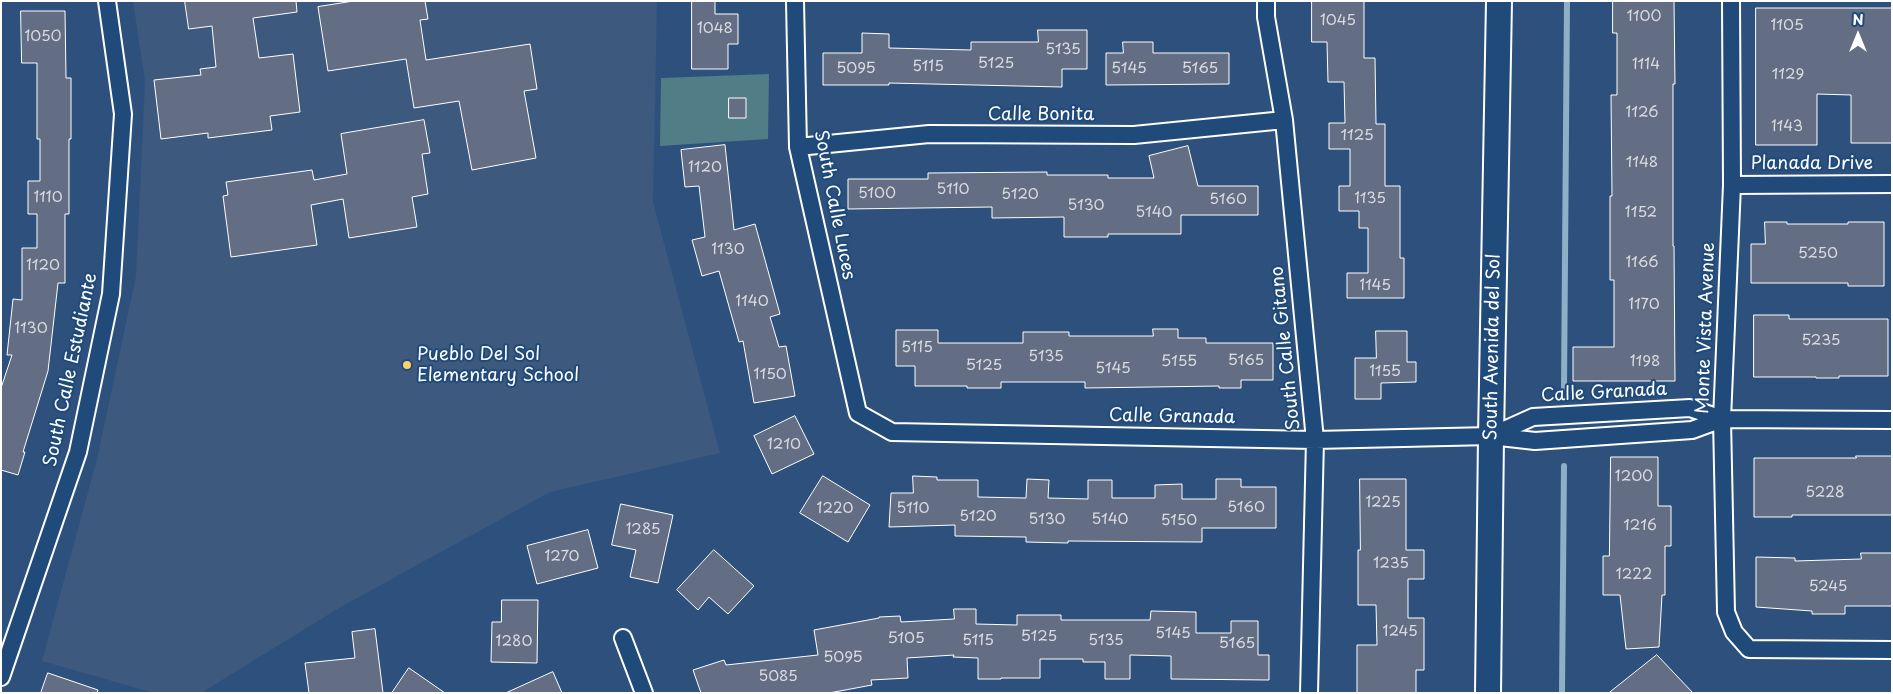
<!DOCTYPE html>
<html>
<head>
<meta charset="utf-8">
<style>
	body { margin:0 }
	#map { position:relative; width:1893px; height:694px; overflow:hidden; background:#2d517c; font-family:"Playpen Sans",sans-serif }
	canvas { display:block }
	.frame { position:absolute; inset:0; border:2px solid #fff; pointer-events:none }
	.north { position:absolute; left:1833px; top:10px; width:50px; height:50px; -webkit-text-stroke:4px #1f4a7a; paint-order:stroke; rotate:0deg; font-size:14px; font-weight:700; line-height:20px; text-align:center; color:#fff }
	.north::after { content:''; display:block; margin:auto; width:18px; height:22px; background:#fff; clip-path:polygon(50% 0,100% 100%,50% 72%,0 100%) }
</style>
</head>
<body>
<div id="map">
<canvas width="1893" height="694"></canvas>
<div class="frame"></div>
<div class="north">N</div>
</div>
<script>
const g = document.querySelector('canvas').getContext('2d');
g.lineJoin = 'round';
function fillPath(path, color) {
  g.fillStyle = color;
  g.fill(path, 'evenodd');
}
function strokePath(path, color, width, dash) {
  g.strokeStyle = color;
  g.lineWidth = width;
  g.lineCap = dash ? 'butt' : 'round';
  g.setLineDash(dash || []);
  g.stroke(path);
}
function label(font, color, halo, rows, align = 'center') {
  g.font = font + ' "Playpen Sans",sans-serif';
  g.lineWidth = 4;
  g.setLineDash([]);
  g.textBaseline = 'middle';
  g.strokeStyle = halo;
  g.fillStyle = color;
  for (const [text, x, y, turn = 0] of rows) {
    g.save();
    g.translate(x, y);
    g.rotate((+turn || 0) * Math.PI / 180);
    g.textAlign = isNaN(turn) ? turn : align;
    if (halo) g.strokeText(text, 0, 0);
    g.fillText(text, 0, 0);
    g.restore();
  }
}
fillPath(new Path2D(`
	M 133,1 L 657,1 L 653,202 L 720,453 L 550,492 L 339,608 L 201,693 L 154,693 L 42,661 L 97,459 L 136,276 L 145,82 Z`), '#3d597e');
fillPath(new Path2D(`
	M 769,74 L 768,139 L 660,146 L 661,78 Z`), '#507d86');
strokePath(new Path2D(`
	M 1564,388 L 1567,1
	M 1562,693 L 1564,466`), '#8fafc7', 6);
const building = new Path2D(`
	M 185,1 L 296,1 L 297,12 L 253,18 L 259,58 L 293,54 L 300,112 L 270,116 L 272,130 L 208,138 L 208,133 L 161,139 L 154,80 L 201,75 L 200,69 L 216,67 L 212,26 L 189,29 Z
	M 354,1 L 425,1 L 428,19 L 420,20 L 426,60 L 530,44 L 537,89 L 524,91 L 536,158 L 472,170 L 459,101 L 414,108 L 406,59 L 328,71 L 318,7 Z
	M 692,1 L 715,1 L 715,14 L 738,14 L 738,44 L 728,44 L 728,69 L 692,69 Z
	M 1312,1 L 1364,1 L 1364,58 L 1375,58 L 1376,124 L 1385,124 L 1385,186 L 1400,186 L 1400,258 L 1404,258 L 1404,298 L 1347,298 L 1347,273 L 1368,273 L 1368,228 L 1359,228 L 1359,211 L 1339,211 L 1339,186 L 1350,186 L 1350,149 L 1329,149 L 1329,123 L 1345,123 L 1344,82 L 1328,82 L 1327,42 L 1312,42 Z
	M 1613,1 L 1674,1 L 1675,84 L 1673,84 L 1673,246 L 1674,246 L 1675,381 L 1573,381 L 1573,347 L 1614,347 L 1614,280 L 1610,280 L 1610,196 L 1612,196 L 1611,95 L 1617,95 L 1617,33 L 1613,33 Z
	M 1756,8 L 1892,8 L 1892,143 L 1851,143 L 1851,95 L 1817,94 L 1817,145 L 1756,145 Z
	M 21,11 L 65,11 L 66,78 L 71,78 L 71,139 L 69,139 L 69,214 L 65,214 L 65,283 L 58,283 L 48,371 L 23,452 L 25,452 L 18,475 L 1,470 L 1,388 L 12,355 L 7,355 L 13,299 L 22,300 L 22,248 L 37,248 L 37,214 L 28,214 L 28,181 L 40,181 L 40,139 L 37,139 L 37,63 L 22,63 Z
	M 1038,30 L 1087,30 L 1087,69 L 1062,69 L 1062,87 L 889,83 L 889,85 L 823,85 L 823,53 L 862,53 L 862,33 L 889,34 L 889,48 L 971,50 L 971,42 L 1038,42 Z
	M 1123,42 L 1153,42 L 1153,53 L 1229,53 L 1229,84 L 1106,85 L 1106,53 L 1123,53 Z
	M 729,98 L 746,98 L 746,118 L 729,118 Z
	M 424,120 L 430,153 L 422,154 L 428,194 L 412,197 L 417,227 L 349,238 L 343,199 L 311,205 L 317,245 L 231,257 L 223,196 L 228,195 L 226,182 L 312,170 L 314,180 L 347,174 L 341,134 Z
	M 725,145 L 734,230 L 755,224 L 780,314 L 770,317 L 779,347 L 786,346 L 795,396 L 754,403 L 743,341 L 739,342 L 719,271 L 702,276 L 692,240 L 705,237 L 699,186 L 685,187 L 681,150 Z
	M 1188,146 L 1198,186 L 1258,186 L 1258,215 L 1181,215 L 1181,234 L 1108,234 L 1108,237 L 1064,237 L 1064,217 L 992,218 L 992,207 L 848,209 L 848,179 L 928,179 L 928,173 L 1047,172 L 1047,175 L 1108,175 L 1108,178 L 1154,178 L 1149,156 Z
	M 1765,222 L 1787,222 L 1787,224 L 1848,224 L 1848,222 L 1884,222 L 1884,286 L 1848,286 L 1848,283 L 1751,283 L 1751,244 L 1765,244 Z
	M 1754,315 L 1789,315 L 1789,319 L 1888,319 L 1888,376 L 1839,376 L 1839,378 L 1816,378 L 1816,377 L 1754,377 Z
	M 1153,329 L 1178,329 L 1178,338 L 1206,338 L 1206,343 L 1273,343 L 1273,380 L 1241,380 L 1241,388 L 1219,388 L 1219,386 L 1085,388 L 1085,382 L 1001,382 L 1001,388 L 967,388 L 967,386 L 915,386 L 915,366 L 896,366 L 896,330 L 938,330 L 938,343 L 1023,343 L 1023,332 L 1069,332 L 1069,336 L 1153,336 Z
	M 1376,331 L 1407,331 L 1407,362 L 1416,362 L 1416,382 L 1381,383 L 1381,399 L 1355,399 L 1355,358 L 1376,358 Z
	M 795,416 L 814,454 L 772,474 L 754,436 Z
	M 1856,456 L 1892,456 L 1892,515 L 1792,515 L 1792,517 L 1754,517 L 1754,458 L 1856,458 Z
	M 1611,457 L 1658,457 L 1658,506 L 1671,506 L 1671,546 L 1665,546 L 1665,595 L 1662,595 L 1659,647 L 1626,649 L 1620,595 L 1603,595 L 1603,556 L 1609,556 Z
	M 823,476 L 870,505 L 848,542 L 800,513 Z
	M 913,476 L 937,477 L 937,480 L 978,480 L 978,497 L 1026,498 L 1027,479 L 1049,480 L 1048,498 L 1088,499 L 1088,480 L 1112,480 L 1112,498 L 1155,498 L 1155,485 L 1182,484 L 1182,499 L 1216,499 L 1216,479 L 1241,479 L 1241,487 L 1276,487 L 1276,528 L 1202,528 L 1202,542 L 1068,541 L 1068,543 L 1026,542 L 1026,537 L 955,536 L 955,525 L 889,527 L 891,493 L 913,493 Z
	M 1360,479 L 1406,479 L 1406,550 L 1424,550 L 1424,579 L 1408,579 L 1408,618 L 1424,618 L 1424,670 L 1416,670 L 1416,693 L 1357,693 L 1357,645 L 1377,645 L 1376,605 L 1358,605 L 1358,550 L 1360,550 Z
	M 621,504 L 673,515 L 658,583 L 630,577 L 636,550 L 612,545 Z
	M 588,530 L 598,568 L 537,584 L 527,546 Z
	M 714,550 L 754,586 L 728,614 L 709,597 L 698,610 L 677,590 Z
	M 1861,553 L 1892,553 L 1892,606 L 1845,606 L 1845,614 L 1812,614 L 1812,611 L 1756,607 L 1756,557 L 1795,558 L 1795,561 L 1861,559 Z
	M 502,600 L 538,600 L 537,663 L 491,662 L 492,622 L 501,622 Z
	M 954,609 L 976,609 L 976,624 L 1017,625 L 1017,615 L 1061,615 L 1061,620 L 1150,620 L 1151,611 L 1196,612 L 1196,633 L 1231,633 L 1231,621 L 1258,621 L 1258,655 L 1269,655 L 1269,680 L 1171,679 L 1171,656 L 1130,655 L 1130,679 L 1105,679 L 1105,662 L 1083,662 L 1083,659 L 1040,659 L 1040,678 L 1001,678 L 1001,679 L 978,679 L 978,658 L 953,657 L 954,655 L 907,658 L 908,678 L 871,680 L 872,685 L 829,693 L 701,693 L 693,670 L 724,660 L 726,665 L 818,655 L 814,630 L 879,618 L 879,617 L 900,616 L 901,622 L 954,619 Z
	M 375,629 L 383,693 L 309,693 L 305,663 L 355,658 L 352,632 Z
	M 1657,655 L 1693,693 L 1609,693 Z
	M 409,668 L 445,693 L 392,693 Z
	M 553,672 L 562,693 L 506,693 Z
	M 48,673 L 98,690 L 97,693 L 41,693 Z`);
fillPath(building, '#636d83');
strokePath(building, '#fff', 1);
const street = new Path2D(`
	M 795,1 L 798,147 L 858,413 L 892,432 L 1315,440 L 1491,436 L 1535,441 L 1692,430 L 1722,419
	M 1266,1 L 1266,17 L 1284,120 L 1315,440 L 1309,693
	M 1731,1 L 1732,185 L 1722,419 L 1726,612 L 1734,632 L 1749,649 L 1892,650
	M 798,147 L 929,134 L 1134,135 L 1284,120
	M 1732,185 L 1892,184
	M 1493,435 L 1533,417 L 1690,408 L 1722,419 L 1892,420
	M 623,638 L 644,693
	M 1,677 L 78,452 L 111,294 L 123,114 L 107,1`);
const secondary = new Path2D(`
	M 1488,693 L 1491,436 L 1499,1`);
strokePath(street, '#fff', 20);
strokePath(secondary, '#fff', 28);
strokePath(street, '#1f4a7a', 16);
strokePath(secondary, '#1f4a7a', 24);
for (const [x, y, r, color] of [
	[407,365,5,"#ffd166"]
]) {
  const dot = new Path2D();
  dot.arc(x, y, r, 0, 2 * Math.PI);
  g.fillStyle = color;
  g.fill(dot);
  strokePath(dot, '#1f4a7a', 2);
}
label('15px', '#d8dae0', null, [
	["1100",1644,17],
	["1045",1338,21],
	["1105",1787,26],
	["1048",715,29],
	["1050",43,37],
	["5135",1063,50],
	["5125",996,64],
	["1114",1646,65],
	["5115",928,67],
	["5095",856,69],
	["5145",1129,69],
	["5165",1200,69],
	["1129",1788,75],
	["1126",1642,113],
	["1143",1787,127],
	["1125",1357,136],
	["1148",1642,163],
	["1120",705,168],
	["5110",953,190],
	["5100",877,194],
	["5120",1020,195],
	["1110",48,198],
	["1135",1370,199],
	["5160",1228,200],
	["5130",1086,206],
	["5140",1154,213],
	["1152",1641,213],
	["1130",728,250],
	["5250",1818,254],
	["1166",1642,263],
	["1120",43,266],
	["1145",1375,286],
	["1140",752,302],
	["1170",1644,305],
	["1130",31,329],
	["5235",1821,341],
	["5115",917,348],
	["5135",1046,357],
	["5165",1246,361],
	["5155",1179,362],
	["1198",1645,362],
	["5125",984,366],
	["5145",1113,369],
	["1155",1385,372],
	["1150",770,375],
	["1210",784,445],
	["1200",1634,477],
	["5228",1825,493],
	["1225",1383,503],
	["5160",1246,508],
	["1220",835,509],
	["5110",913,509],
	["5120",978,517],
	["5130",1047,520],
	["5140",1110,520],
	["5150",1179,521],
	["1216",1640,526],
	["1285",643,530],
	["1270",562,557],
	["1235",1391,564],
	["1222",1634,575],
	["5245",1828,587],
	["1245",1400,632],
	["5145",1173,634],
	["5125",1039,637],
	["5105",906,639],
	["5115",978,641],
	["5135",1106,641],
	["1280",514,642],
	["5165",1237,644],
	["5095",843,658],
	["5085",778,677]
]);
label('18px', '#fff', '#1f4a7a', [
	["Calle Bonita",1041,115],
	["Planada Drive",1812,164],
	["South Calle Luces",834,205,79],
	["Monte Vista Avenue",1706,328,-88],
	["South Avenida del Sol",1493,347,-89],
	["South Calle Gitano",1286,348,-96],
	["South Calle Estudiante",71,370,-78],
	["Calle Granada",1604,393,-3],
	["Calle Granada",1172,417,1]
]);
label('18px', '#fff', '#1f4a7a', [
	["Pueblo Del Sol",417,355],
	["Elementary School",417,376]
], 'left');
</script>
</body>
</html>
